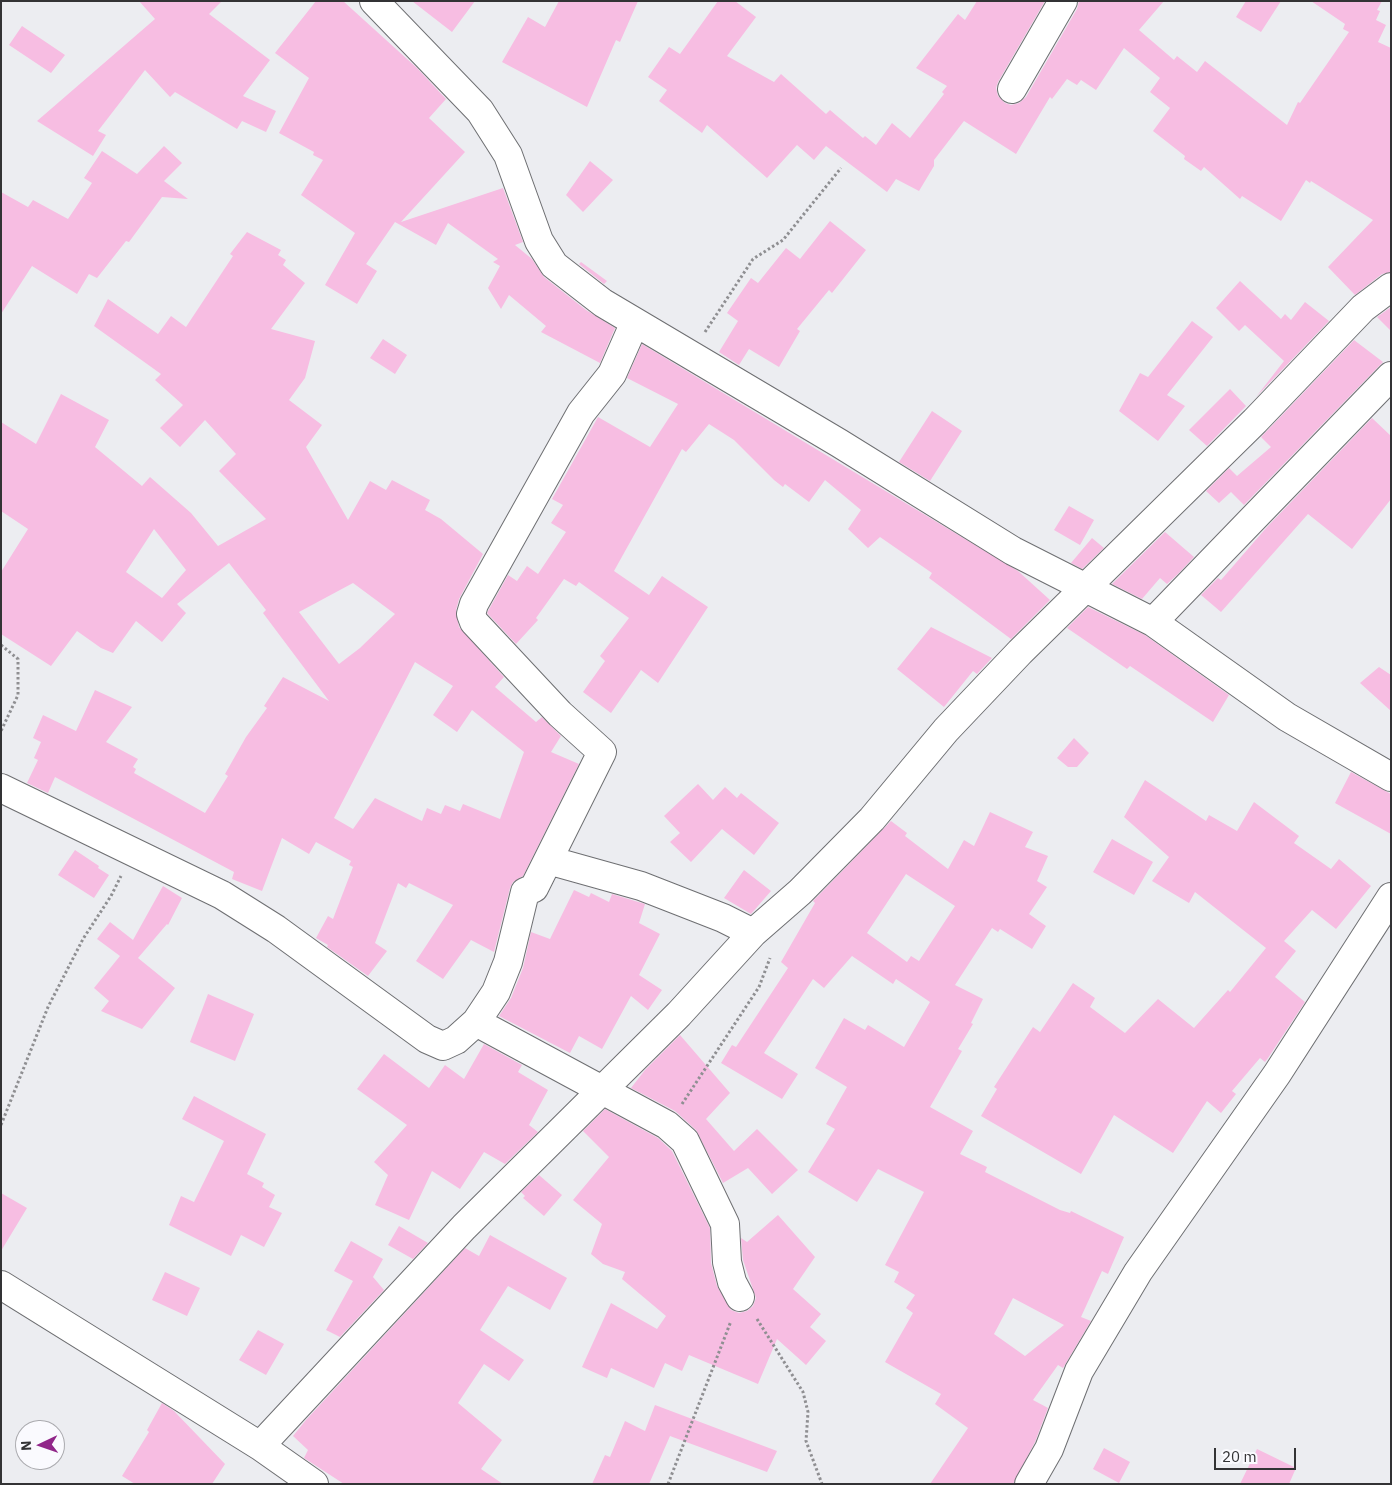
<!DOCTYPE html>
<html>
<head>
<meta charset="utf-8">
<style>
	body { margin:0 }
	#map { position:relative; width:1392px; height:1485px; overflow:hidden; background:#ecedf1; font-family:"IBM Plex Sans",sans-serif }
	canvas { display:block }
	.frame { position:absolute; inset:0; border:2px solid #333335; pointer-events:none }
	.north { position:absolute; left:15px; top:1420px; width:50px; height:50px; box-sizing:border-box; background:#fafafe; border:1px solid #aaaaae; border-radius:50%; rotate:267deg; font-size:14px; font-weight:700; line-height:20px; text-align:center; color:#333335 }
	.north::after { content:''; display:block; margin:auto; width:18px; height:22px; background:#912689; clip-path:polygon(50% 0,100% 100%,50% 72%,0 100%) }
	.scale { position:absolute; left:1214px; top:1448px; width:82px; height:22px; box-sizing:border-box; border:2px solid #333335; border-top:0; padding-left:6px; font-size:15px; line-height:18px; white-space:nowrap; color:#333335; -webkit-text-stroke:4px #fafafe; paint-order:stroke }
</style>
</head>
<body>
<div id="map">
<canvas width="1392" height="1485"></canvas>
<div class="frame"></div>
<div class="north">N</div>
<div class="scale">20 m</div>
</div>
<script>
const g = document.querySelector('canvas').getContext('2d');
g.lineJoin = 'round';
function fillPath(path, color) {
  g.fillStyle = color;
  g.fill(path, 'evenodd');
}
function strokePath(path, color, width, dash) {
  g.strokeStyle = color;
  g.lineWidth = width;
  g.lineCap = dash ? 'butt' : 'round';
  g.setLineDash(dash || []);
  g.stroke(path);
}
fillPath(new Path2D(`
	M 139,1 L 222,1 L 209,14 L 270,60 L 243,96 L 276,111 L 266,132 L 242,121 L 237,129 L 175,92 L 170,97 L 145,70 L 98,131 L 106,135 L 93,156 L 37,121 L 155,19 Z
	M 316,1 L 343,1 L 417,68 L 446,99 L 429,118 L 465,152 L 401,222 L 503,188 L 523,242 L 515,245 L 532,259 L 544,277 L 586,310 L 615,328 L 600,363 L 541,332 L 546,326 L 509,295 L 501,309 L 488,288 L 500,266 L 493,262 L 498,259 L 448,223 L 436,245 L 395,222 L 366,264 L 377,271 L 357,304 L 325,285 L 355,233 L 301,195 L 323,160 L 313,155 L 314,152 L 279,133 L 309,78 L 275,53 Z
	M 412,1 L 475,1 L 452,32 Z
	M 559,1 L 638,1 L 620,42 L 616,40 L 587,107 L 502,62 L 528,17 L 545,27 Z
	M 718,1 L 735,1 L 756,17 L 727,56 L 774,82 L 781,74 L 826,114 L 830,110 L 863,138 L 865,136 L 876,145 L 892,123 L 910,138 L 944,94 L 942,92 L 947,86 L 916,68 L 958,14 L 965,20 L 977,1 L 1045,1 L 998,82 L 996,88 L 998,96 L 1005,103 L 1011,105 L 1019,103 L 1026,97 L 1077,9 L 1079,1 L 1164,1 L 1139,30 L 1174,60 L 1177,56 L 1197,72 L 1205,61 L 1287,125 L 1298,102 L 1300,103 L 1349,32 L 1343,29 L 1345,24 L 1311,1 L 1382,1 L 1377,10 L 1380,11 L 1376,20 L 1386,25 L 1378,42 L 1391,48 L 1391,272 L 1382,274 L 1355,295 L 1328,267 L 1373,220 L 1311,181 L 1310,183 L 1306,180 L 1281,221 L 1242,196 L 1240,199 L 1204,167 L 1201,171 L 1184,159 L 1185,156 L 1153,131 L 1170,108 L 1150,92 L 1160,78 L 1124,48 L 1096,90 L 1081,80 L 1077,85 L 1067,79 L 1052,99 L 1050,97 L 1016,154 L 964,121 L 934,160 L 934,166 L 919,191 L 896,179 L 887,192 L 826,146 L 814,160 L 797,145 L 767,178 L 707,125 L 702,133 L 659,101 L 667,90 L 648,77 L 669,47 L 680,54 Z
	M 1246,1 L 1281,1 L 1261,32 L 1236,17 Z
	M 22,26 L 65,55 L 51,73 L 9,45 Z
	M 164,146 L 182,163 L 164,181 L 188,199 L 162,197 L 129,242 L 126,241 L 97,278 L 89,274 L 77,294 L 32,266 L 1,314 L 1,192 L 28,207 L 33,200 L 68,219 L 92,183 L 84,178 L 102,151 L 137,174 Z
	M 590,161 L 613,180 L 583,212 L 566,195 Z
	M 830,221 L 866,250 L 832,293 L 829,290 L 797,329 L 800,331 L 779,367 L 749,349 L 739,365 L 719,352 L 738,321 L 727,313 L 751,278 L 758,283 L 786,248 L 800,259 Z
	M 247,232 L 281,250 L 278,255 L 286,260 L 283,265 L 305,283 L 271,329 L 315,341 L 305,378 L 289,400 L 322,425 L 306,447 L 348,520 L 370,481 L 386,490 L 392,480 L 430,500 L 425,510 L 441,519 L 483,554 L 459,599 L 456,610 L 459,627 L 504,677 L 495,687 L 536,722 L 542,717 L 561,736 L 551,752 L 579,764 L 523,876 L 513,882 L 510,888 L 494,952 L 471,940 L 443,979 L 416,961 L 453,905 L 409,883 L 406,888 L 398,883 L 375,943 L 387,951 L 368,976 L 327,947 L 328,945 L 316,938 L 328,916 L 333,919 L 353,867 L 349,865 L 351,861 L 316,842 L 309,854 L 282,838 L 262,891 L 232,879 L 234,872 L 55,777 L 48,793 L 27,783 L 38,760 L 34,758 L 41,742 L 33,738 L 43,715 L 76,731 L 95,690 L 132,707 L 106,742 L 138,759 L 133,767 L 136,769 L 134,773 L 205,813 L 228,776 L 225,774 L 246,737 L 267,708 L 264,706 L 283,677 L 329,701 L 263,613 L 266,610 L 229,563 L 177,604 L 186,613 L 162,642 L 136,621 L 113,653 L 101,648 L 77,631 L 51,666 L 1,634 L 1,572 L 28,529 L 1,511 L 1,422 L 36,444 L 61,394 L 109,420 L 95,447 L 142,486 L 150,477 L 191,513 L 218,546 L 266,519 L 219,471 L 236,454 L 205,420 L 180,447 L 160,428 L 183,405 L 155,380 L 161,374 L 94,326 L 108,299 L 158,334 L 171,316 L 186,327 L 233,256 L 230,254 ZM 154,529 L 186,570 L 162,598 L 126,572 ZM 353,583 L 395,614 L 360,648 L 339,664 L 299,612 ZM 415,662 L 453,686 L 433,715 L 457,732 L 472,710 L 524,752 L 500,819 L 463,804 L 460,811 L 445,805 L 441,814 L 427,808 L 422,821 L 375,798 L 353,829 L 334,818 Z
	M 581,262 L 607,281 L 604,284 L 579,264 Z
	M 1240,281 L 1281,319 L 1285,314 L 1291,320 L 1305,302 L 1329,321 L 1256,397 L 1284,361 L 1245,325 L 1239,331 L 1216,308 Z
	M 1391,307 L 1391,331 L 1377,317 Z
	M 1192,321 L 1213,337 L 1167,395 L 1185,406 L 1158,441 L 1119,411 L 1140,373 L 1148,377 Z
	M 383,339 L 407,355 L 395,374 L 370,358 Z
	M 1354,340 L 1383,362 L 1244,505 L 1231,492 L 1219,503 L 1206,491 L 1229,468 L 1237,476 L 1271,447 L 1261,437 Z
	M 642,344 L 1018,571 L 1050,600 L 1011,639 L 929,578 L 932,573 L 880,537 L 868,548 L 848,529 L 861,510 L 825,480 L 809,502 L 785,484 L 783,487 L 774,480 L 734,440 L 709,424 L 686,452 L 682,449 L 614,571 L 649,595 L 662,576 L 708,607 L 658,683 L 641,670 L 611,713 L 583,692 L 605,661 L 600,656 L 629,618 L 579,582 L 576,586 L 564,579 L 536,618 L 538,620 L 516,644 L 487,613 L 508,575 L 517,581 L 527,566 L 538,574 L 566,532 L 551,523 L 563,505 L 552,499 L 598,417 L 650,447 L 678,404 L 627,378 Z
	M 1230,389 L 1246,406 L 1207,446 L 1189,430 Z
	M 932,411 L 962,431 L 930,481 L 899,462 Z
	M 1372,418 L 1391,436 L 1391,499 L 1352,549 L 1308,514 L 1221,612 L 1201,595 L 1218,578 L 1221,580 L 1267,527 Z
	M 1069,506 L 1094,520 L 1080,545 L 1054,530 Z
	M 1165,532 L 1194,557 L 1178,574 L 1167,584 L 1160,578 L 1142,599 L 1112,584 Z
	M 1092,538 L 1104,548 L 1082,569 L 1071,563 Z
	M 1088,607 L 1145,635 L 1229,695 L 1213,722 L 1130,666 L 1127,669 L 1067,628 Z
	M 931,627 L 992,658 L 977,674 L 973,671 L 944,707 L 897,669 Z
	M 1379,667 L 1391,675 L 1391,711 L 1360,683 Z
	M 1074,738 L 1089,753 L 1077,767 L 1068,767 L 1057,758 Z
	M 1351,772 L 1391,794 L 1391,834 L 1335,803 Z
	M 1145,780 L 1206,821 L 1209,815 L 1237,831 L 1254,802 L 1299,836 L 1294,843 L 1331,869 L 1339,859 L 1371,886 L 1336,929 L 1312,910 L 1284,941 L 1296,951 L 1275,977 L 1305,1002 L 1268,1058 L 1265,1062 L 1260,1058 L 1232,1091 L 1236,1094 L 1221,1113 L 1207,1101 L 1173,1153 L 1114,1115 L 1081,1174 L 981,1116 L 997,1089 L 994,1087 L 1033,1027 L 1040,1032 L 1073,983 L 1095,998 L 1090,1007 L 1125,1033 L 1158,999 L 1194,1028 L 1228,990 L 1230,992 L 1266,948 L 1195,892 L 1189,903 L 1152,881 L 1169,857 L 1124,817 Z
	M 698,784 L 713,800 L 725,787 L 737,798 L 741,793 L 779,823 L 754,855 L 722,829 L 691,862 L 670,842 L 680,833 L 664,816 Z
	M 990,812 L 1033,832 L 1025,847 L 1048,856 L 1037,881 L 1047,887 L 1029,914 L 1046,926 L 1032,949 L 1000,929 L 998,932 L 992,928 L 955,985 L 983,999 L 971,1023 L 973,1024 L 958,1049 L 962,1051 L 930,1107 L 973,1131 L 960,1154 L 987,1167 L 985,1172 L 1060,1210 L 1070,1213 L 1071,1211 L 1124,1237 L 1108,1274 L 1102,1271 L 1081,1317 L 1091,1321 L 1063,1368 L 1058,1365 L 1033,1400 L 1048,1408 L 1035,1442 L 1013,1484 L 930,1484 L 968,1428 L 935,1404 L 941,1394 L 885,1362 L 913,1313 L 906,1308 L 915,1295 L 894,1282 L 899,1272 L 885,1265 L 924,1192 L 878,1169 L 857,1202 L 808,1172 L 835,1129 L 826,1124 L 847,1087 L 815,1068 L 844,1018 L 865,1030 L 868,1025 L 904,1047 L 930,1002 L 896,979 L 893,984 L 852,956 L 824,988 L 813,979 L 764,1053 L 798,1074 L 782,1099 L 721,1063 L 732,1045 L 736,1047 L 788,968 L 781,962 L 815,903 L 813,901 L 891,821 L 907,833 L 905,836 L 948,869 L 964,840 L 974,846 ZM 906,874 L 955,906 L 919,961 L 911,956 L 907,962 L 867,933 ZM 1013,1298 L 1064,1325 L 1025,1356 L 994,1334 Z
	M 1112,839 L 1153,862 L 1134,895 L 1093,872 Z
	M 75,850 L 99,866 L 98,868 L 109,875 L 94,898 L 58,875 Z
	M 744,870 L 771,891 L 751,914 L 724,898 Z
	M 163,886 L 182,898 L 168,925 L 167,924 L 138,958 L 175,988 L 142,1029 L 101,1011 L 109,1001 L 94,988 L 120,956 L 97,939 L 110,922 L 133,940 Z
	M 574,890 L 589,897 L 591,893 L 609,902 L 612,894 L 645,904 L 639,923 L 660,934 L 639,975 L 662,990 L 648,1010 L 631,996 L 602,1049 L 579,1036 L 570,1053 L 499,1016 L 511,998 L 523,968 L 531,932 L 550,939 Z
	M 208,994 L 254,1014 L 235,1061 L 190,1042 Z
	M 680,1035 L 730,1093 L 706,1119 L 734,1151 L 757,1129 L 798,1170 L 772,1194 L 748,1168 L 723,1183 L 696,1130 L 675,1111 L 631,1088 L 645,1070 Z
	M 484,1044 L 522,1065 L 518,1072 L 548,1090 L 529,1125 L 538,1132 L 505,1164 L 484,1152 L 460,1189 L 432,1171 L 409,1220 L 375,1205 L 388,1175 L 374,1162 L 407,1125 L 357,1089 L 384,1054 L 429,1088 L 445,1065 L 464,1079 Z
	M 194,1096 L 266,1134 L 247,1174 L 264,1183 L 262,1187 L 275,1195 L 269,1207 L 282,1213 L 264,1247 L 241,1235 L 231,1256 L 169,1225 L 181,1196 L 194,1202 L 224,1141 L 182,1119 Z
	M 605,1109 L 658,1138 L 672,1151 L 710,1228 L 711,1263 L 717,1286 L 731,1310 L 739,1313 L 747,1311 L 753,1306 L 756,1298 L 743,1260 L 741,1238 L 747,1242 L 778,1215 L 815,1257 L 793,1289 L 821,1314 L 810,1327 L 826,1341 L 806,1365 L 777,1339 L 758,1384 L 689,1355 L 682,1371 L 665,1363 L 654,1388 L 611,1368 L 607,1378 L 582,1367 L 611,1303 L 657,1329 L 666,1316 L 622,1279 L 625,1272 L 603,1264 L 591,1254 L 602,1224 L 573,1200 L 609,1157 L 583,1131 Z
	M 539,1175 L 562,1195 L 544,1216 L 523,1198 L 525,1196 L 521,1192 Z
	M 1,1193 L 27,1208 L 1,1251 Z
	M 399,1226 L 428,1243 L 413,1259 L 388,1245 Z
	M 490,1235 L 567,1278 L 550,1310 L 508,1286 L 480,1330 L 524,1360 L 509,1381 L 484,1364 L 458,1403 L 502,1440 L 481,1469 L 503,1484 L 344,1484 L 304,1458 L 308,1450 L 293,1436 L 306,1420 L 465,1248 L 479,1256 Z
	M 351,1241 L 383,1259 L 373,1277 L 384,1290 L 340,1337 L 326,1330 L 353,1281 L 334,1271 Z
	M 165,1272 L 200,1288 L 187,1316 L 152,1300 Z
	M 258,1330 L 284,1344 L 266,1375 L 239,1360 Z
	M 162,1403 L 174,1411 L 225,1464 L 212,1484 L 135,1484 L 122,1476 L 149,1432 L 147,1430 Z
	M 655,1405 L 777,1451 L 767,1472 L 670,1436 L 649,1484 L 592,1484 L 605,1455 L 610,1457 L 625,1421 L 645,1431 Z
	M 1104,1448 L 1130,1462 L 1119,1483 L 1093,1469 Z
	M 1257,1449 L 1296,1468 L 1289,1484 L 1240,1484 Z`), '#f7bde2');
const minor = new Path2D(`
	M 374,1 L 480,111 L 508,155 L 539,241 L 554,265 L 603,303 L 839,443 L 1013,551 L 1153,622 L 1287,717 L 1391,777
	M 1012,89 L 1063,1
	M 1153,622 L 1391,376
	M 1,788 L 222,895 L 276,929 L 427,1039 L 443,1046 L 456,1040 L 476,1022 L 667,1125 L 685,1141 L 725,1224 L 727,1262 L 732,1282 L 740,1297
	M 548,860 L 602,752 L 560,714 L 474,622 L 471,614 L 474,604 L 581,413 L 612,374 L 635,322
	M 476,1022 L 496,992 L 508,962 L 525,892 L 534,888 L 548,860 L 641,886 L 723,918 L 753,933
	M 1,1285 L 260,1446 L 314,1484
	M 260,1446 L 464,1227 L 679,1014 L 753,933 L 800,892 L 872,819 L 946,730 L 1020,652 L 1255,421 L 1363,308 L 1391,287
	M 1029,1484 L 1049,1449 L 1079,1371 L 1138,1272 L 1277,1074 L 1391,897`);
strokePath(minor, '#6e6f72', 30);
strokePath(new Path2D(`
	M 705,332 L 753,259 L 783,240 L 841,168
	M 1,645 L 18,659 L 18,695 L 1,731
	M 682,1104 L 759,987 L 770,958
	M 1,1125 L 48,1007 L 83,939 L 111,896 L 121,876
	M 757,1319 L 803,1392 L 808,1412 L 806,1441 L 822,1484
	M 668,1484 L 731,1321`), '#8f8f92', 3, [2.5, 2.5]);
strokePath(minor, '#fff', 28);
</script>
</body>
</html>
